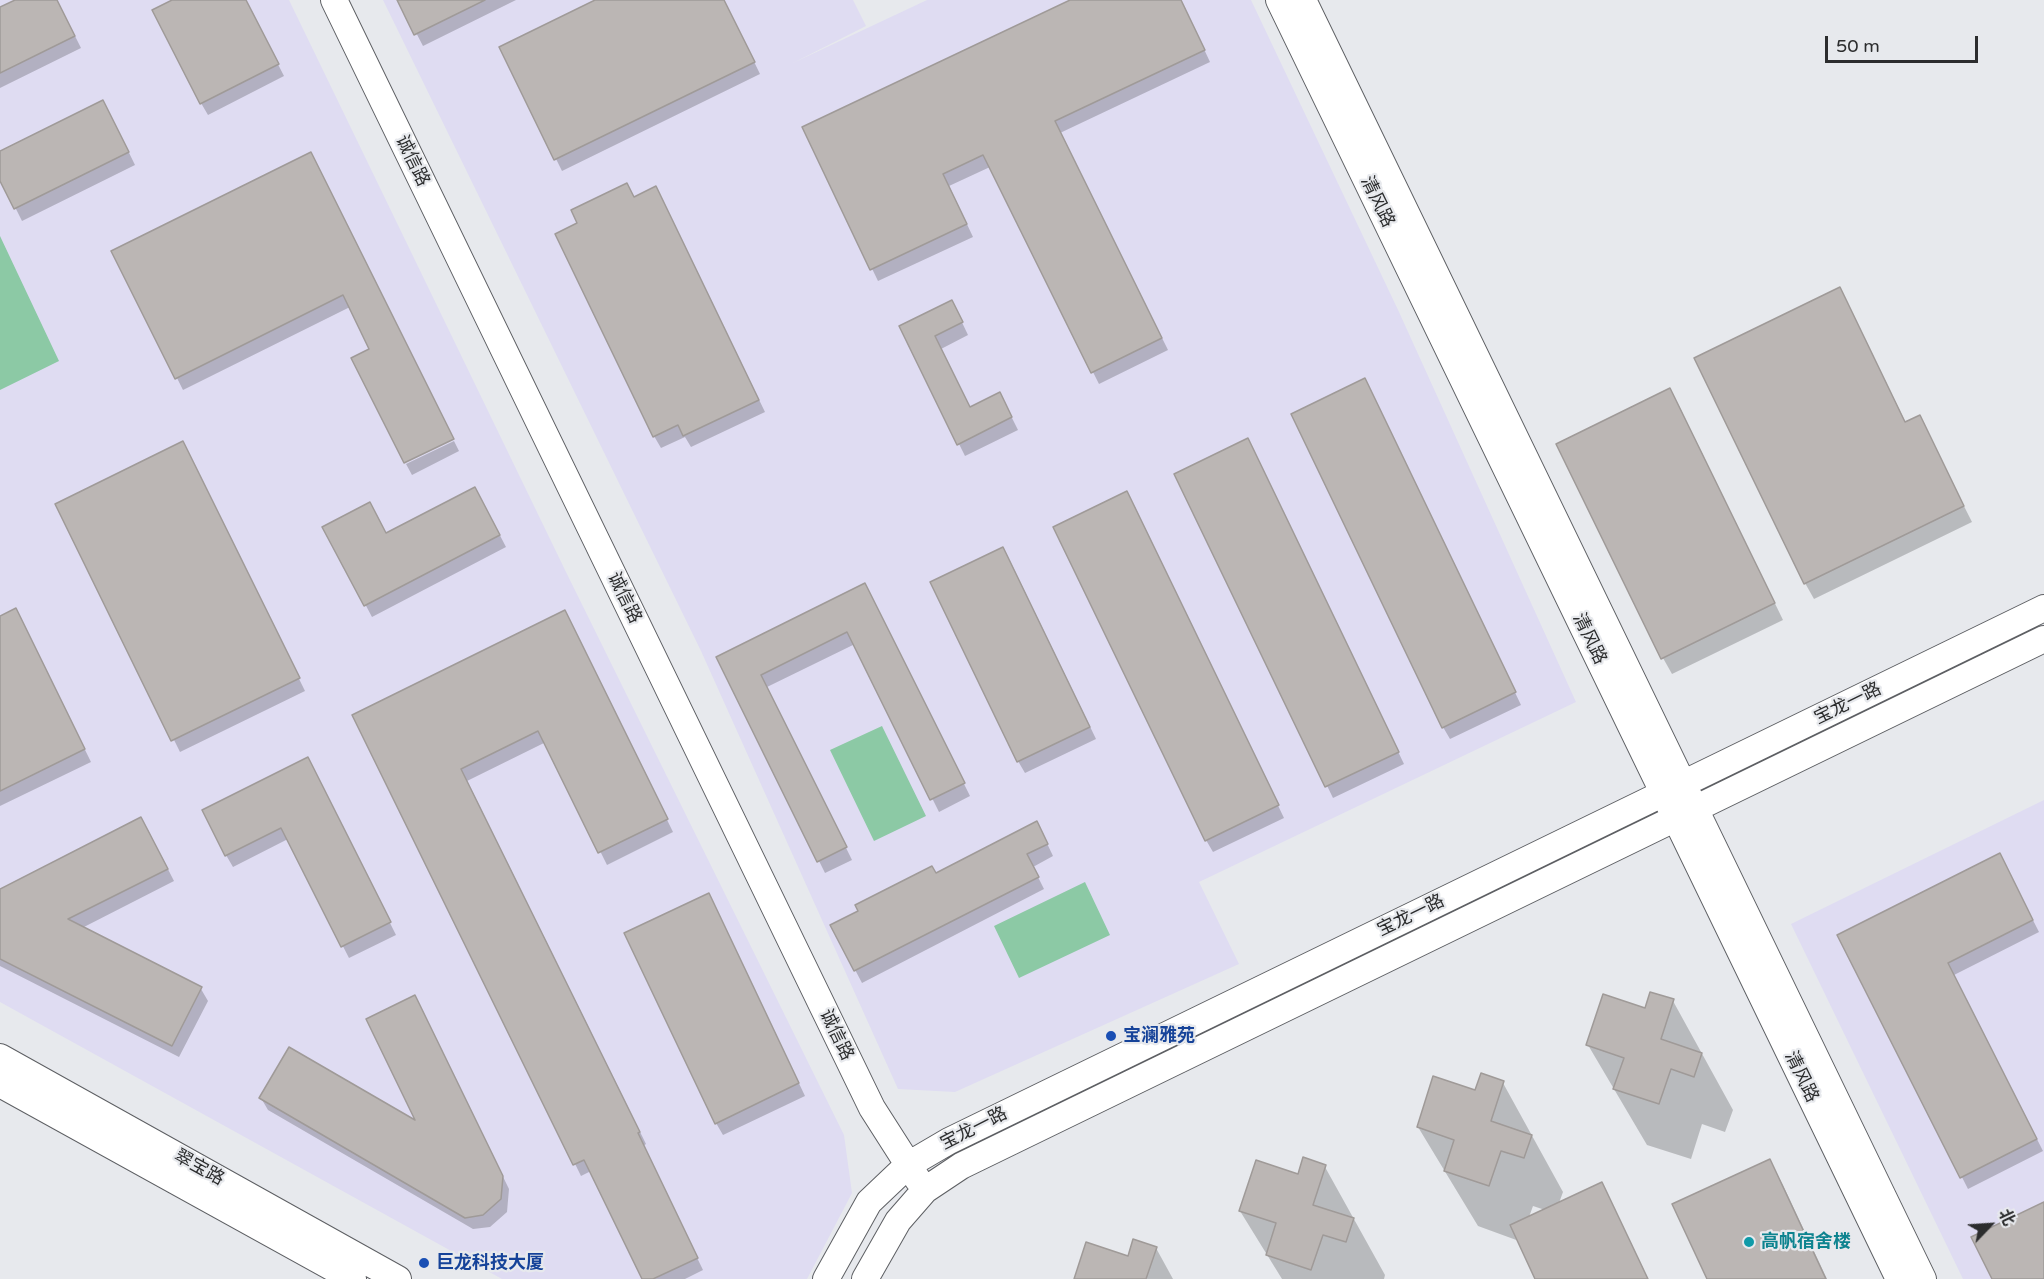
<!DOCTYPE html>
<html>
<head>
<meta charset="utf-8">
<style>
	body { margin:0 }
	#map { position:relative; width:2044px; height:1279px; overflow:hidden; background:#e7e9ed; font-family:"Varela Round","Noto Sans SC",sans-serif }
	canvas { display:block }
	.north { position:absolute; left:1960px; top:1195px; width:60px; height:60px; -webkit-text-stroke:4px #e7e9ed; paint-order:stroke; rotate:65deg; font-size:16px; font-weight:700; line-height:24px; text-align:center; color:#2c2d2e }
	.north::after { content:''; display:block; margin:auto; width:21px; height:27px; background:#2c2d2e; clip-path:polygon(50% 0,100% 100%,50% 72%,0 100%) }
	.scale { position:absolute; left:1825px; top:36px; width:153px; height:27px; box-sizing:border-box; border:3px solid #2c2d2e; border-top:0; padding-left:8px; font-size:18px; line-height:21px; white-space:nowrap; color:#2c2d2e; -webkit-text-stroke:4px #e7e9ed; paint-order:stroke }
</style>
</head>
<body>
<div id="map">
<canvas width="2044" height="1279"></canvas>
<div class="north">北</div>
<div class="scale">50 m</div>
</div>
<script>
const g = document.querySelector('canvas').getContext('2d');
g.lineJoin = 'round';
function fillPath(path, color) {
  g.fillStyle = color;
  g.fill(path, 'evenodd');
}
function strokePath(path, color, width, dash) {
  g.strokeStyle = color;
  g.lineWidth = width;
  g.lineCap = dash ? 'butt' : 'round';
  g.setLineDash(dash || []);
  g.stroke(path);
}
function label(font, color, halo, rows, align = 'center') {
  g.font = font + ' "Varela Round","Noto Sans SC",sans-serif';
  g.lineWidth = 4.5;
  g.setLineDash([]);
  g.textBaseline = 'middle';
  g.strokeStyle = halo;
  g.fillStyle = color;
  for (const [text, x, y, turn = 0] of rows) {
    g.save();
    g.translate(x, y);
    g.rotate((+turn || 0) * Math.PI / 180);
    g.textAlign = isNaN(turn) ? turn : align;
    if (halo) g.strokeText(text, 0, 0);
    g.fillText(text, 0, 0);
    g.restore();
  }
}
fillPath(new Path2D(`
	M 0,0 L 289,0 L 566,572 L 844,1135 L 852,1193 L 807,1279 L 502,1279 L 0,1002 Z
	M 383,0 L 853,0 L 866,26 L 793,63 L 927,0 L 1251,0 L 1399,312 L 1576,702 L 1199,882 L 1239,964 L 955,1092 L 898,1089 L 701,651 Z
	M 2044,800 L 2044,1279 L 1963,1279 L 1791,924 Z`), '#dfdcf2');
fillPath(new Path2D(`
	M 0,236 L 59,361 L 0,390 Z
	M 882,726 L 926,816 L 874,841 L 830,750 Z
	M 1085,882 L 1110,935 L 1019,978 L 994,926 Z`), '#8cc9a5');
fillPath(new Path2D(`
	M 18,0 L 57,0 L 81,48 L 0,88 L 0,9 Z
	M 175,0 L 245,0 L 284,76 L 208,115 L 201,103 Z
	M 399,0 L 516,0 L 423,46 Z
	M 598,0 L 724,0 L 760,74 L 562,171 L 501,48 Z
	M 1074,0 L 1181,0 L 1210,62 L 1060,133 L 1168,350 L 1099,384 L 990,167 L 949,186 L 973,237 L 878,281 L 804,128 Z
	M 110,114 L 135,165 L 22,221 L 0,177 L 0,152 Z
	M 310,154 L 371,349 L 350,307 L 183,390 L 177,378 Z
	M 662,200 L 765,412 L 691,447 L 685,437 L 661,448 L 654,436 Z
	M 1848,305 L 1906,423 L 1919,417 L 1972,522 L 1814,599 L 1805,583 Z
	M 958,314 L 968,335 L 941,349 L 970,408 L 1006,406 L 1018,430 L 965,456 L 901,327 Z
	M 1371,392 L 1521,705 L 1450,739 L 1443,727 Z
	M 1679,406 L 1783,620 L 1672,674 L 1663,658 Z
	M 454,441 L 459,451 L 412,475 L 406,464 Z
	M 1254,452 L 1404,764 L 1333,798 L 1176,474 Z
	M 189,455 L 305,691 L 180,752 L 57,504 Z
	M 482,501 L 506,547 L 372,617 L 324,527 L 386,535 Z
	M 1134,505 L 1284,818 L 1213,852 L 1206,840 Z
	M 1010,561 L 1096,739 L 1025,773 L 1018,761 Z
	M 871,597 L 970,796 L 939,812 L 855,644 L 767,687 L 852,860 L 825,873 L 718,657 Z
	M 0,618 L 22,622 L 91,762 L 0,806 Z
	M 571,624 L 673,832 L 607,865 L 546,742 L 467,781 L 646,1144 L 643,1146 L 703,1270 L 685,1279 L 643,1279 L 591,1171 L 581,1176 L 354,715 Z
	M 314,771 L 396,935 L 349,958 L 288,839 L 233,867 L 226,855 Z
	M 148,830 L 174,881 L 82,928 L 201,989 L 208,1001 L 179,1057 L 0,966 L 0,890 Z
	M 1043,835 L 1053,856 L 1033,867 L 1044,889 L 862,983 L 832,926 Z
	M 2006,867 L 2039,932 L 1954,975 L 2043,1151 L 1968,1189 L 1839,935 Z
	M 715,907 L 805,1096 L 723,1135 L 716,1123 Z
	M 1673,1001 L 1733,1110 L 1725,1132 L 1702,1124 L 1691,1159 L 1647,1145 L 1588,1045 L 1646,1010 Z
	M 421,1009 L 509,1189 L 507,1212 L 490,1227 L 473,1229 L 268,1110 L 261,1098 L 418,1124 Z
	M 1503,1083 L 1563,1192 L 1559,1203 L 1602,1183 L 1648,1279 L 1537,1279 L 1519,1241 L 1478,1226 L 1418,1127 L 1476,1092 ZM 1533,1206 L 1545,1210 L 1529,1217 Z
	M 1770,1161 L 1783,1185 L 1827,1279 L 1708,1279 Z
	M 1325,1167 L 1385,1275 L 1384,1279 L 1282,1279 L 1240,1211 L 1299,1176 Z
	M 1156,1248 L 1173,1279 L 1076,1279 Z`), '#0003');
const building = new Path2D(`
	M 15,0 L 57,0 L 75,36 L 0,73 L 0,7 Z
	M 172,0 L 246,0 L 279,64 L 200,104 L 152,10 Z
	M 397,0 L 485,0 L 414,35 Z
	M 595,0 L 724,0 L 755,62 L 554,160 L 499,47 Z
	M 1070,0 L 1181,0 L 1205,50 L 1055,121 L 1162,338 L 1091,373 L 983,155 L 943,174 L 967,224 L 870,270 L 802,127 Z
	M 103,100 L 129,152 L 14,209 L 0,181 L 0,151 Z
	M 311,152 L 454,439 L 404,463 L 351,358 L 369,349 L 343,295 L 175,379 L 111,251 Z
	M 627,183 L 634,197 L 656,186 L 759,400 L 683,436 L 678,425 L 653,437 L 555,234 L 577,223 L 571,210 Z
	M 1840,287 L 1905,422 L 1920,415 L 1964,506 L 1804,584 L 1694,358 Z
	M 952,300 L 963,322 L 935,336 L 970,407 L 1000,392 L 1012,417 L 957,445 L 899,326 Z
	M 1365,378 L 1516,692 L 1442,728 L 1291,414 Z
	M 1670,388 L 1775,603 L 1661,659 L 1556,444 Z
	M 1248,438 L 1399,752 L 1325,787 L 1174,474 Z
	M 183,441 L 300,678 L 171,741 L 55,504 Z
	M 475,487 L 500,535 L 364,606 L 322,527 L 370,502 L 386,533 Z
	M 1127,491 L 1279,805 L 1205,841 L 1053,527 Z
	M 1003,547 L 1090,727 L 1017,762 L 930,582 Z
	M 865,583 L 965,783 L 930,800 L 847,632 L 761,675 L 847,847 L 817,862 L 716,657 Z
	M 16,608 L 85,749 L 0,791 L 0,616 Z
	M 565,610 L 668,819 L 598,853 L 538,731 L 461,769 L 640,1132 L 638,1133 L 698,1258 L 653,1279 L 642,1279 L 584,1160 L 573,1165 L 352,715 Z
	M 308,757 L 391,922 L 341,947 L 281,828 L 225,856 L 202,810 Z
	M 141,817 L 168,869 L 68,919 L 202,987 L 172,1046 L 0,959 L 0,889 Z
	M 1037,821 L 1048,844 L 1027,854 L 1039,877 L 854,971 L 830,925 L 858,911 L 855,905 L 932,866 L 936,873 Z
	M 2000,853 L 2033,920 L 1948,963 L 2037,1139 L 1960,1178 L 1837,935 Z
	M 709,893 L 799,1083 L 715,1124 L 624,933 Z
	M 1650,992 L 1674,999 L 1661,1039 L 1702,1053 L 1694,1077 L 1671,1069 L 1659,1104 L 1613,1089 L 1624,1058 L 1586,1045 L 1603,994 L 1645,1008 Z
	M 415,995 L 503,1176 L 501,1199 L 483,1215 L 465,1218 L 259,1098 L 289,1047 L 415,1120 L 366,1019 Z
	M 1481,1073 L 1504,1081 L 1491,1121 L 1532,1135 L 1524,1158 L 1501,1151 L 1489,1186 L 1444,1171 L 1454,1140 L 1417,1127 L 1433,1076 L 1475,1090 Z
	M 1303,1157 L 1326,1165 L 1313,1205 L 1354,1218 L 1346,1242 L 1323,1235 L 1311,1270 L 1266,1255 L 1276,1223 L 1239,1211 L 1256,1160 L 1298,1174 Z
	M 1770,1159 L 1826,1279 L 1707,1279 L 1672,1204 Z
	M 1602,1182 L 1648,1279 L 1535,1279 L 1510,1225 Z
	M 2044,1202 L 2044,1279 L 1992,1279 L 1971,1237 Z
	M 1133,1239 L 1157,1247 L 1146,1279 L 1074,1279 L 1086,1242 L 1128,1256 Z`);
fillPath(building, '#bbb6b4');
strokePath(building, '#9f9a98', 1.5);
const minor = new Path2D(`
	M 334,0 L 872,1108 L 918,1180
	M 1279,0 L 1899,1279
	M 1303,0 L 1923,1279
	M 0,1057 L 398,1279
	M 0,1084 L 353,1279
	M 826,1279 L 869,1202 L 908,1165 L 949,1141 L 2044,608
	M 865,1279 L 898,1221 L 925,1190 L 961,1166 L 2044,639`);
strokePath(minor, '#5d5f63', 28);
strokePath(minor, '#fff', 26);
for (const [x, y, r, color] of [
	[1111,1036,6,"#1a4fb4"],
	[1749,1242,6,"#0f9aa8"],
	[424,1263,6,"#1a4fb4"]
]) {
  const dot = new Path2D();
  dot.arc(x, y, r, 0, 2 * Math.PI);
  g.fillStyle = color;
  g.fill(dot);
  strokePath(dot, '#e7e9ed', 2);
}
label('18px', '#2c2d2e', '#e7e9ed', [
	["诚信路",412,161,64],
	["清风路",1377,202,64],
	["诚信路",624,598,64],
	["清风路",1589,639,64],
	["宝龙一路",1848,704,-26],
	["宝龙一路",1411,916,-26],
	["诚信路",836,1035,64],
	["清风路",1801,1077,64],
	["宝龙一路",974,1129,-27],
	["翠宝路",199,1168,29]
]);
label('bold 18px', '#164399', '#e7e9ed', [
	["宝澜雅苑",1123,1036],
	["巨龙科技大厦",436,1263]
], 'left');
label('bold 18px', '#0d838f', '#e7e9ed', [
	["高帆宿舍楼",1761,1242]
], 'left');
</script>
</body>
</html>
